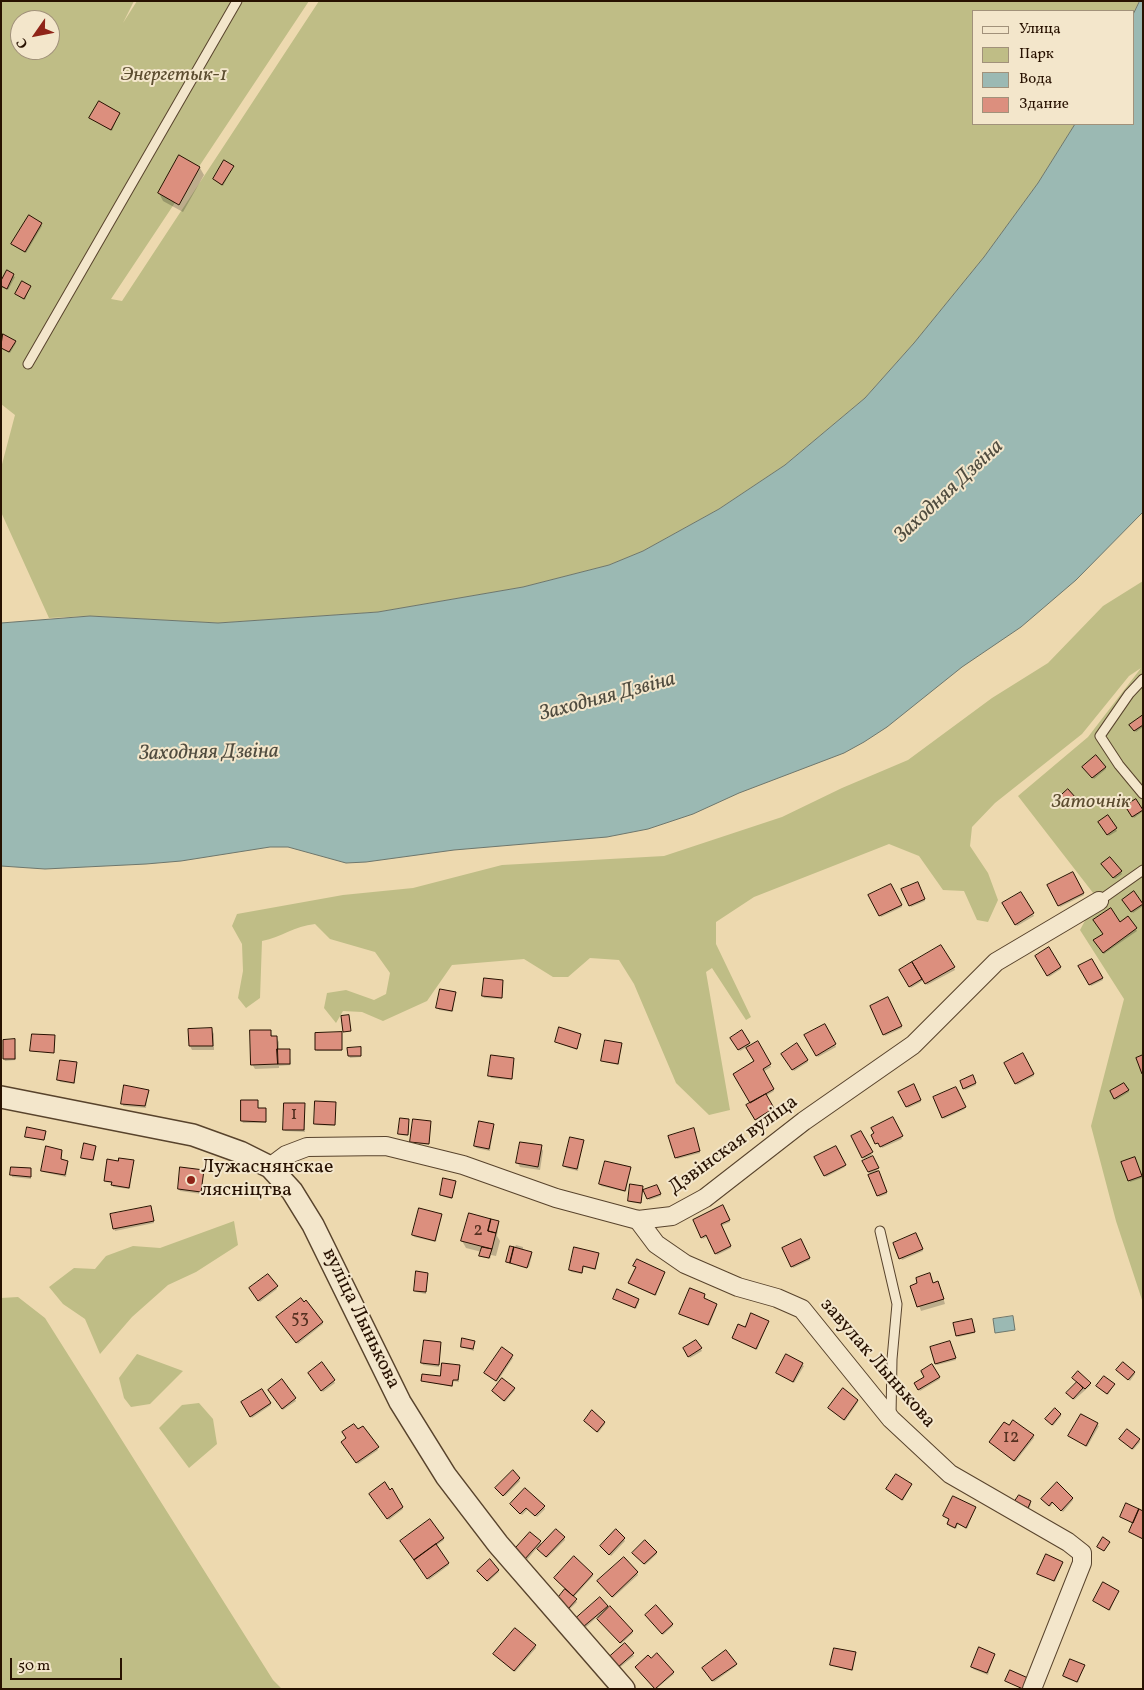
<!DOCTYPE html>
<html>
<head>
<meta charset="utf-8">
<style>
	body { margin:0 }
	#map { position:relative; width:1144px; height:1690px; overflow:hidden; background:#edd9af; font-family:Vollkorn,serif }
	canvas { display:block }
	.frame { position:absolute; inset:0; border:2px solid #271101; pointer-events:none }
	.legend { position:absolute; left:972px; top:10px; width:162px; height:115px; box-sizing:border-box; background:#f3e6cb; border:1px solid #a1917a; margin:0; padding:6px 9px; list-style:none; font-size:15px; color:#271101 }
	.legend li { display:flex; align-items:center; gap:10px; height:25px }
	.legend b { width:25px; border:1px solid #a1917a }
	.north { position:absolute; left:10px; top:10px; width:50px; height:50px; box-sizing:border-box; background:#f3e6cb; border:1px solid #a1917a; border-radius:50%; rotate:237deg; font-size:14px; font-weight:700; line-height:20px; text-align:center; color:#271101 }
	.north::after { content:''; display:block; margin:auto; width:18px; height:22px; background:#8f2418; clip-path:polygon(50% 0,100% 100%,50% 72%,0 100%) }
	.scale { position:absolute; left:10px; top:1658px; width:112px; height:22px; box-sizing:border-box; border:2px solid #271101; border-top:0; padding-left:6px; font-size:15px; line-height:18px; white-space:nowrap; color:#271101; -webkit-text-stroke:4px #f3e6cb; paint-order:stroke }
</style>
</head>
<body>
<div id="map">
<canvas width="1144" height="1690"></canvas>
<div class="frame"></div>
<ul class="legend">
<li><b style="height:6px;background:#f3e6cb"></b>Улица</li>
<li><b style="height:14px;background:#bfbd86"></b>Парк</li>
<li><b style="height:14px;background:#9bb9b3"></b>Вода</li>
<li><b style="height:14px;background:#dc8f7e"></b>Здание</li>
</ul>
<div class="north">С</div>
<div class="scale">50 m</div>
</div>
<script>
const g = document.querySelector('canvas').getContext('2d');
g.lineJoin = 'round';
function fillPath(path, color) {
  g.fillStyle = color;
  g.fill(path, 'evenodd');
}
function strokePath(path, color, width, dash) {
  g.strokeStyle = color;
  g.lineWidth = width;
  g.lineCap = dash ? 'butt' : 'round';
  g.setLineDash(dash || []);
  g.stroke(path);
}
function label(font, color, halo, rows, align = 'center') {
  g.font = font + ' Vollkorn,serif';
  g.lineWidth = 4;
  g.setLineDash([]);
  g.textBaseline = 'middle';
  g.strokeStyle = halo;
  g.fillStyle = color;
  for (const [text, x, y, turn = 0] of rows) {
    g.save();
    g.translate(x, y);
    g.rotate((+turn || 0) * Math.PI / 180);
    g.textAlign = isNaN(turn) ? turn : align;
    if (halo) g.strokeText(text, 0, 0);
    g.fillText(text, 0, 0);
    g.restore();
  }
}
fillPath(new Path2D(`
	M 1,1 L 134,1 L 123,23 L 137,1 L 309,1 L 111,299 L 122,301 L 319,1 L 1140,1 L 1133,15 L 1133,11 L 973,11 L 973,124 L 1075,124 L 1038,183 L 984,257 L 914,343 L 865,398 L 785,465 L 719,509 L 643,551 L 609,565 L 523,587 L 378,612 L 218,623 L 90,616 L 49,618 L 1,512 L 1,468 L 15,415 L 1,404 ZM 20,20 L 50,20 L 50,50 L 20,50 Z
	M 1143,581 L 1143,1303 L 1116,1221 L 1091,1126 L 1124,999 L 1080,930 L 1097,898 L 1018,796 L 1088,737 L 1141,668 L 1129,676 L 1082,734 L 995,803 L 972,827 L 970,846 L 988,873 L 998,900 L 988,922 L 977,920 L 964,891 L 943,890 L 919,856 L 889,844 L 754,897 L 716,922 L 716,944 L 751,1017 L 746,1020 L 712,968 L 706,972 L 730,1110 L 709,1115 L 676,1083 L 634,984 L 619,960 L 590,958 L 568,977 L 553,977 L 524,959 L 452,965 L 427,1001 L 383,1021 L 362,1012 L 343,1011 L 336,1023 L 324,1008 L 327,993 L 346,990 L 374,1000 L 386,994 L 390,973 L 375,952 L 330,939 L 315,924 C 294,926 282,937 262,941 L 260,998 L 246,1008 L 238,998 L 243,971 L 242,944 L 232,926 L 237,914 L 343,895 L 413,888 L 502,865 L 664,856 L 782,817 L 842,788 L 908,760 L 992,698 L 1048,663 L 1103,606 Z
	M 234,1221 L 238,1245 L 196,1272 L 168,1285 L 132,1317 L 100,1354 L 85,1319 L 63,1304 L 49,1287 L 74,1268 L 95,1269 L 106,1256 L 133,1246 L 160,1248 Z
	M 18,1297 L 45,1318 L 273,1680 L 282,1689 L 1,1689 L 1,1298 Z
	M 137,1354 L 183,1371 L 150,1404 L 131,1407 L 124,1398 L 119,1378 Z
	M 199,1403 L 213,1419 L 217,1444 L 189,1468 L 159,1428 L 182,1405 Z`), '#bfbd86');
const water = new Path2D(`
	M 1140,1 L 1143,1 L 1143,512 L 1076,580 L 1021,627 L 962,667 L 887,727 L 864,742 L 844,753 L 739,793 L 693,814 L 648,829 L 607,837 L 454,850 L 366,862 L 346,863 L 288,847 L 270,847 L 181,861 L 146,864 L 45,869 L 1,866 L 1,623 L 90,616 L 218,623 L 378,612 L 523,587 L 609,565 L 643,551 L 719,509 L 785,465 L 865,398 L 914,343 L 984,257 L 1038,183 L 1075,124 L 1133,124 L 1133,15 Z
	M 1013,1316 L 1015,1330 L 995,1333 L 993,1319 Z`);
fillPath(water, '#9bb9b3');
strokePath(water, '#6d766c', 1);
fillPath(new Path2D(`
	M 119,114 L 112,131 L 91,118 Z
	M 180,157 L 200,168 L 204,175 L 183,212 L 163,201 L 159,193 Z
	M 233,167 L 223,186 L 216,181 L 215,179 Z
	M 41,224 L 42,226 L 26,253 L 14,246 L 13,244 Z
	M 7,272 L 15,277 L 8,290 L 1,287 L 1,283 Z
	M 30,287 L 25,300 L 17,295 Z
	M 4,336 L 16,343 L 10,353 L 1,348 Z
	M 1143,716 L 1143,727 L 1136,732 L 1131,725 Z
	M 1105,767 L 1106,769 L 1094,779 L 1085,769 Z
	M 1075,798 L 1076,800 L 1065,809 L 1058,802 Z
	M 1135,801 L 1142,812 L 1134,818 L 1127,807 Z
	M 1108,817 L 1117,831 L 1109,836 L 1099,822 Z
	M 1104,866 L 1121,872 L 1122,874 L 1115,879 Z
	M 1073,873 L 1084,895 L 1060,907 L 1049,885 Z
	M 917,883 L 925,901 L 911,907 L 903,889 Z
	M 891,885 L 902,907 L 881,917 L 870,896 Z
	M 1020,894 L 1034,916 L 1017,926 L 1004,904 Z
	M 1124,900 L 1142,905 L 1143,906 L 1133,913 Z
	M 1128,918 L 1137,931 L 1104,954 L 1095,940 Z
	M 941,946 L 955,970 L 927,985 L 924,980 L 911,988 L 900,970 Z
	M 1049,949 L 1061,969 L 1049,977 L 1036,956 Z
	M 1092,960 L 1103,980 L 1091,986 L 1080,967 Z
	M 503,981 L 502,999 L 484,998 L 483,996 Z
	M 455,993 L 453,1012 L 439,1010 L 438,1008 Z
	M 888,999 L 902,1028 L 885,1036 L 871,1007 Z
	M 825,1026 L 836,1047 L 818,1057 L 806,1036 Z
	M 212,1030 L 214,1034 L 214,1050 L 192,1050 L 190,1046 Z
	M 270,1031 L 273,1037 L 276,1037 L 279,1042 L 279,1051 L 289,1050 L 291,1065 L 279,1066 L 279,1068 L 255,1069 L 252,1064 Z
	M 742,1032 L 750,1046 L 757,1043 L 771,1067 L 763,1072 L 774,1091 L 766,1096 L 774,1110 L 757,1121 L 748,1106 L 752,1103 L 756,1062 L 747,1047 L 740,1051 L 732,1038 Z
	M 342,1035 L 342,1051 L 317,1051 L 316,1049 Z
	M 580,1035 L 577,1050 L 556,1042 Z
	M 14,1041 L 16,1060 L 5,1061 L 4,1059 Z
	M 621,1044 L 619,1065 L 604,1062 L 603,1061 Z
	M 797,1045 L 808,1062 L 794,1071 L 783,1054 Z
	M 360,1048 L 361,1057 L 350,1058 L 349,1056 Z
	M 1023,1054 L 1034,1076 L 1017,1085 L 1005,1063 Z
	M 513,1059 L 512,1080 L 491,1078 L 490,1076 Z
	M 76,1064 L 75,1084 L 60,1082 L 59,1080 Z
	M 973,1077 L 976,1085 L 965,1090 L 961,1082 Z
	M 1124,1084 L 1129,1092 L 1116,1100 L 1111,1092 Z
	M 913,1086 L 921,1102 L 908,1108 L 900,1092 Z
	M 125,1087 L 148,1091 L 146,1108 L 123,1106 Z
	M 956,1088 L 965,1109 L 944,1119 L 935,1097 Z
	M 257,1101 L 258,1110 L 266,1111 L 266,1123 L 243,1123 L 242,1121 Z
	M 335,1103 L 335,1126 L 316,1125 L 315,1124 Z
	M 304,1104 L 305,1132 L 285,1131 L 284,1129 Z
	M 893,1118 L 902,1139 L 882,1148 L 880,1144 L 876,1144 Z
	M 409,1120 L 408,1136 L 401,1135 L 400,1133 Z
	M 430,1122 L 429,1145 L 413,1143 L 412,1141 Z
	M 494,1125 L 490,1151 L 476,1148 L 475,1146 Z
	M 45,1132 L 44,1141 L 26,1136 Z
	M 694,1132 L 700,1153 L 677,1159 L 676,1157 Z
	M 861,1132 L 872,1155 L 864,1159 L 853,1136 Z
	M 583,1141 L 578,1171 L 566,1168 L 564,1166 Z
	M 95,1147 L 94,1161 L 83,1159 L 82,1157 Z
	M 541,1147 L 543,1151 L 540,1170 L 520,1167 L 517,1162 Z
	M 835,1148 L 845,1167 L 826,1177 L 816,1158 Z
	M 62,1151 L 61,1161 L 68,1164 L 66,1177 L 43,1172 L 42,1170 Z
	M 873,1158 L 887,1194 L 879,1197 L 864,1161 Z
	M 1135,1160 L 1142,1178 L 1130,1182 L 1123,1162 Z
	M 133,1162 L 130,1189 L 113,1187 L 113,1183 L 106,1182 L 105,1180 Z
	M 12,1168 L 31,1169 L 31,1179 L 12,1177 Z
	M 630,1168 L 626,1192 L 601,1186 L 600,1184 Z
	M 203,1171 L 201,1194 L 180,1191 L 179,1189 Z
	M 455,1182 L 452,1199 L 442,1196 L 441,1194 Z
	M 642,1187 L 641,1204 L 630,1202 L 629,1201 Z
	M 658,1188 L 661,1196 L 649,1200 L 645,1191 Z
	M 722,1206 L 730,1222 L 721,1226 L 731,1248 L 717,1255 L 708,1236 L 703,1239 L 694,1220 Z
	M 151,1209 L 154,1223 L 115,1231 L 111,1215 Z
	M 441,1215 L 436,1242 L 414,1237 L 413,1235 Z
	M 499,1222 L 497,1236 L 500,1241 L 496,1256 L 491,1255 L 490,1259 L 482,1257 L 482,1252 L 466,1248 L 462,1241 Z
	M 916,1234 L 923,1251 L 902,1260 L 894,1243 Z
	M 800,1240 L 810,1260 L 793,1268 L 784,1248 Z
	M 516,1245 L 523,1247 L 523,1251 L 532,1255 L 529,1267 L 507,1261 Z
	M 598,1254 L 596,1270 L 584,1267 L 582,1274 L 571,1272 L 570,1270 Z
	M 635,1266 L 664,1273 L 656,1296 L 631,1285 L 636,1268 Z
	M 427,1274 L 426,1294 L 416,1292 L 415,1291 Z
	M 268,1275 L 277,1289 L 260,1302 L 250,1288 Z
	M 929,1275 L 933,1284 L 938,1283 L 940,1287 L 945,1304 L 921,1311 L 912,1286 L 919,1284 Z
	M 705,1295 L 704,1300 L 717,1306 L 709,1326 L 681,1313 Z
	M 614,1298 L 638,1300 L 639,1302 L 636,1309 Z
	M 279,1319 L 322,1322 L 323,1324 L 298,1344 Z
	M 768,1322 L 757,1350 L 733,1337 L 745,1329 Z
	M 972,1322 L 975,1333 L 958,1337 L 957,1335 Z
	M 696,1341 L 702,1351 L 690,1358 L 684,1348 Z
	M 474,1342 L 474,1351 L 462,1347 Z
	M 441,1343 L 439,1367 L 423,1365 L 422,1363 Z
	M 951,1344 L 956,1360 L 937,1365 L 936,1364 Z
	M 502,1349 L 513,1358 L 497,1382 L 487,1375 Z
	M 787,1356 L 804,1366 L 794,1383 L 779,1374 Z
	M 321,1364 L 335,1383 L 323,1392 L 309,1373 Z
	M 932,1366 L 940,1379 L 920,1391 L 915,1383 L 926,1377 Z
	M 459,1367 L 459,1382 L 453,1381 L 453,1387 L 423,1381 L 441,1378 Z
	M 1119,1372 L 1134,1373 L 1135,1374 L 1130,1381 Z
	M 282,1381 L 296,1401 L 283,1410 L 270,1390 Z
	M 1078,1382 L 1091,1385 L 1074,1400 L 1069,1394 Z
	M 1114,1385 L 1108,1395 L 1099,1388 Z
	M 514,1389 L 515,1390 L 505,1402 L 494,1393 Z
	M 262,1391 L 271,1405 L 252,1418 L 243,1403 Z
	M 857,1400 L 858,1402 L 845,1421 L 831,1410 Z
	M 1060,1414 L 1061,1416 L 1053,1426 L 1048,1420 Z
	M 1081,1415 L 1099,1426 L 1087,1447 L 1070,1436 Z
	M 586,1422 L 604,1422 L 605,1424 L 598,1433 Z
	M 363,1427 L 378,1450 L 358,1464 L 342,1442 Z
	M 1033,1436 L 1034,1438 L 1015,1462 L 990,1442 Z
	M 1139,1440 L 1140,1442 L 1133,1450 L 1122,1441 Z
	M 512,1472 L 520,1481 L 505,1496 L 498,1490 Z
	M 1057,1484 L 1073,1500 L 1063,1512 L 1053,1503 L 1050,1507 L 1044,1501 Z
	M 911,1485 L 903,1501 L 888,1490 Z
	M 392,1490 L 403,1509 L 389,1520 L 370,1494 Z
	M 1017,1501 L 1030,1502 L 1031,1504 L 1029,1509 Z
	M 512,1506 L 544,1507 L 545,1509 L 537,1517 L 528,1509 L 522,1515 Z
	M 975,1508 L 967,1529 L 958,1524 L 956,1529 L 949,1526 L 950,1520 L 945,1516 Z
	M 430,1520 L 444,1540 L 436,1546 L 449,1565 L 429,1580 L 402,1541 Z
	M 617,1531 L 625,1541 L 611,1556 L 603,1548 Z
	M 564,1538 L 565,1540 L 547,1558 L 537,1548 L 526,1561 L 516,1553 L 540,1542 L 542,1546 Z
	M 656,1552 L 657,1554 L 645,1565 L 635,1555 Z
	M 1062,1563 L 1055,1582 L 1038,1574 Z
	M 498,1571 L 499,1572 L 488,1582 L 479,1573 Z
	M 637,1573 L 638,1575 L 613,1598 L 600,1583 Z
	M 592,1575 L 593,1576 L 573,1598 L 577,1602 L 569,1610 L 558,1599 L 566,1590 L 555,1579 Z
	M 1118,1592 L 1110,1611 L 1094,1601 Z
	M 607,1607 L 633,1633 L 621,1644 L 597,1617 L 585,1628 L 578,1621 Z
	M 656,1607 L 673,1626 L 663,1635 L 647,1617 Z
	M 625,1645 L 634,1656 L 618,1669 L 610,1658 Z
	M 535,1646 L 536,1648 L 515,1672 L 496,1656 Z
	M 726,1652 L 736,1666 L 714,1682 L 704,1668 Z
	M 855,1654 L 853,1671 L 831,1665 Z
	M 994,1655 L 988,1675 L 973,1669 L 972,1667 Z
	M 1084,1666 L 1078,1683 L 1065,1678 L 1064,1676 Z
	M 638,1669 L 673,1673 L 674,1674 L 656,1689 Z`), '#0003');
const building = new Path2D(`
	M 99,101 L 120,113 L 111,130 L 89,118 Z
	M 179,155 L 200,167 L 179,205 L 158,193 Z
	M 224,160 L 234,166 L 222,185 L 213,179 Z
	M 29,215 L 42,223 L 25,252 L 11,244 Z
	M 7,270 L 14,274 L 7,289 L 1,286 L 1,281 Z
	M 22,281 L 31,286 L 24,299 L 15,294 Z
	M 3,334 L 16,341 L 9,352 L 1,348 Z
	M 1143,715 L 1143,725 L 1134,731 L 1129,725 Z
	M 1096,755 L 1106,767 L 1092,778 L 1082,767 Z
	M 1068,789 L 1076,798 L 1064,808 L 1056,800 Z
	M 1136,799 L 1143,810 L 1132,817 L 1125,806 Z
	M 1108,815 L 1117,828 L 1107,835 L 1098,822 Z
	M 1110,857 L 1122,871 L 1113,878 L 1101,864 Z
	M 1073,872 L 1084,893 L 1058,906 L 1047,885 Z
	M 918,882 L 925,899 L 909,906 L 901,889 Z
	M 891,884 L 902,905 L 879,916 L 868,895 Z
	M 1134,891 L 1143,904 L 1131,912 L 1122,900 Z
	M 1021,892 L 1034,913 L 1015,925 L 1002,903 Z
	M 1111,908 L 1120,922 L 1128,916 L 1137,928 L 1103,953 L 1093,940 L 1103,934 L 1093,920 Z
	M 941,945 L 955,967 L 925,984 L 912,962 Z
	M 1049,947 L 1061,967 L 1047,976 L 1035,956 Z
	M 1092,959 L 1103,978 L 1089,985 L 1078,966 Z
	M 912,962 L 922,979 L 909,987 L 899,970 Z
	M 484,978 L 503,980 L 502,998 L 482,996 Z
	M 440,989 L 456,992 L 452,1011 L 436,1008 Z
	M 888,997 L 902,1026 L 883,1035 L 870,1006 Z
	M 349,1015 L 351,1031 L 343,1032 L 341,1016 Z
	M 825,1024 L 836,1044 L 816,1056 L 804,1035 Z
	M 559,1027 L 581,1034 L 577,1049 L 555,1042 Z
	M 212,1028 L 213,1046 L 189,1046 L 188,1029 Z
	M 250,1030 L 271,1030 L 271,1036 L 277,1036 L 278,1064 L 251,1065 Z
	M 742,1030 L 750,1043 L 738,1050 L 730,1038 Z
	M 342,1032 L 342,1050 L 315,1050 L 315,1033 Z
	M 32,1034 L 55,1035 L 54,1053 L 30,1051 Z
	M 15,1039 L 15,1059 L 3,1059 L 3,1040 Z
	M 605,1040 L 622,1043 L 618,1064 L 601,1061 Z
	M 758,1041 L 771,1064 L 763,1069 L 774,1089 L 750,1103 L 733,1074 L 754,1061 L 746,1048 Z
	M 797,1043 L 808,1060 L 792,1070 L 781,1054 Z
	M 361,1047 L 361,1056 L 348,1056 L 347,1048 Z
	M 277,1049 L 290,1049 L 290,1064 L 278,1064 Z
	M 1023,1053 L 1034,1074 L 1015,1084 L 1004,1063 Z
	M 491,1055 L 514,1058 L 512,1079 L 488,1076 Z
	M 1143,1055 L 1143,1074 L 1142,1074 L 1136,1058 Z
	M 60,1060 L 77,1062 L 74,1083 L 57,1080 Z
	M 973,1075 L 976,1083 L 963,1089 L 960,1081 Z
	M 1124,1083 L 1129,1090 L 1114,1099 L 1110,1091 Z
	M 914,1084 L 921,1100 L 906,1107 L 898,1092 Z
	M 124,1085 L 149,1090 L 145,1106 L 121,1104 Z
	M 956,1087 L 966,1107 L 942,1118 L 933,1097 Z
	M 766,1094 L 774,1108 L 755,1120 L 746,1105 Z
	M 241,1100 L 258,1100 L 258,1108 L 266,1108 L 266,1122 L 241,1121 Z
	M 315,1101 L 336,1102 L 335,1125 L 314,1124 Z
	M 284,1103 L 305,1103 L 304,1130 L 283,1130 Z
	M 893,1117 L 903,1136 L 880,1147 L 878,1143 L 875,1144 L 871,1135 L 874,1133 L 871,1128 Z
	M 400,1118 L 409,1119 L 408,1135 L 398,1134 Z
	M 413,1119 L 431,1121 L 429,1144 L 410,1142 Z
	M 479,1121 L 494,1124 L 489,1149 L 474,1146 Z
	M 27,1127 L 46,1131 L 44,1140 L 25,1137 Z
	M 694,1128 L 700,1151 L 675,1158 L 668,1136 Z
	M 861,1131 L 873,1152 L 862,1158 L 851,1136 Z
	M 570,1137 L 584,1140 L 577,1169 L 563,1166 Z
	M 520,1142 L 542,1145 L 538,1167 L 516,1163 Z
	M 84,1143 L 96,1146 L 93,1160 L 81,1158 Z
	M 46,1146 L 62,1150 L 61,1159 L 68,1161 L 65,1175 L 41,1171 Z
	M 836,1146 L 846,1165 L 824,1176 L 814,1157 Z
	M 873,1156 L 879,1168 L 868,1172 L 862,1161 Z
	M 1135,1157 L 1142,1176 L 1128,1181 L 1121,1162 Z
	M 119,1158 L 134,1160 L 129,1188 L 111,1185 L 112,1182 L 104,1181 L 107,1159 L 118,1161 Z
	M 605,1161 L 631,1167 L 625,1191 L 599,1184 Z
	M 11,1167 L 31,1168 L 31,1177 L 10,1175 Z
	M 180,1167 L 204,1170 L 201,1192 L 178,1189 Z
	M 879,1171 L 887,1192 L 877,1196 L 868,1175 Z
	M 443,1178 L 456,1181 L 452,1198 L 440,1195 Z
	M 630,1184 L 643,1186 L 641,1203 L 628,1201 Z
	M 657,1185 L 661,1194 L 647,1199 L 643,1190 Z
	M 723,1205 L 730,1220 L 721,1224 L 731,1246 L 715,1254 L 706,1235 L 701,1238 L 693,1220 Z
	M 151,1206 L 154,1221 L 113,1229 L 110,1214 Z
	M 419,1208 L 442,1214 L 435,1241 L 412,1235 Z
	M 469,1213 L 491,1219 L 488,1231 L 496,1233 L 492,1249 L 461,1241 Z
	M 491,1219 L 499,1221 L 496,1233 L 488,1231 Z
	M 916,1233 L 923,1249 L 899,1259 L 893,1243 Z
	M 801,1239 L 810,1258 L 791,1267 L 782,1248 Z
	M 510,1246 L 514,1247 L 510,1263 L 506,1262 Z
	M 482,1247 L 492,1249 L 489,1258 L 479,1256 Z
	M 514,1247 L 532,1252 L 527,1268 L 510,1263 Z
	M 574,1247 L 599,1253 L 595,1269 L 583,1266 L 582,1273 L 569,1270 Z
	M 637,1259 L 665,1272 L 655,1295 L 628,1283 L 636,1267 L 633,1266 Z
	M 416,1271 L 428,1273 L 426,1292 L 414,1291 Z
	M 930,1273 L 933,1283 L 938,1281 L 944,1299 L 917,1307 L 910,1286 L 917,1283 L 916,1278 Z
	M 268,1274 L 278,1286 L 258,1301 L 249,1288 Z
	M 690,1288 L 705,1294 L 704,1298 L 717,1304 L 708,1325 L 679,1314 Z
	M 617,1289 L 639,1299 L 635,1308 L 613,1299 Z
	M 301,1298 L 304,1302 L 306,1300 L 323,1322 L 296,1343 L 276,1317 Z
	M 751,1313 L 769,1321 L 756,1349 L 732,1338 L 738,1324 L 745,1327 Z
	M 972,1319 L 975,1332 L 956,1336 L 953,1323 Z
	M 462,1338 L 475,1341 L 473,1349 L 461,1347 Z
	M 424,1340 L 441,1342 L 439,1365 L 421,1363 Z
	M 696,1340 L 702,1348 L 688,1357 L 683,1348 Z
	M 950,1341 L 956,1358 L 935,1364 L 930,1347 Z
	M 502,1347 L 513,1355 L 496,1381 L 484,1373 Z
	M 786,1354 L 803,1363 L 793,1382 L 776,1373 Z
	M 322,1362 L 335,1380 L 321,1391 L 308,1373 Z
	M 1123,1362 L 1135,1372 L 1128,1380 L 1116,1370 Z
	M 442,1363 L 460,1365 L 458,1380 L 453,1380 L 452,1386 L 421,1381 L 422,1374 L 440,1376 Z
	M 932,1364 L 940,1377 L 918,1390 L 914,1383 L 924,1377 L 921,1371 Z
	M 1078,1371 L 1091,1383 L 1085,1389 L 1072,1378 Z
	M 1104,1376 L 1115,1384 L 1107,1394 L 1096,1386 Z
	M 502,1378 L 515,1388 L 504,1401 L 492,1391 Z
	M 282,1379 L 296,1398 L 282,1409 L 268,1390 Z
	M 1077,1382 L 1083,1388 L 1073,1399 L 1066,1393 Z
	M 843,1388 L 858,1400 L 844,1420 L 828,1408 Z
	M 262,1389 L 271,1403 L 250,1417 L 241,1402 Z
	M 1055,1408 L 1061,1414 L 1052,1425 L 1045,1419 Z
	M 592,1410 L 605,1422 L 597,1432 L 584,1421 Z
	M 1081,1414 L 1098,1423 L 1086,1446 L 1068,1436 Z
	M 1013,1420 L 1034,1435 L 1014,1461 L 989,1442 L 1004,1422 L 1009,1425 Z
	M 354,1424 L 358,1429 L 363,1426 L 379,1447 L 356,1463 L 341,1442 L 346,1438 L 342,1432 Z
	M 1127,1429 L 1140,1439 L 1132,1449 L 1119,1439 Z
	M 513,1470 L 520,1478 L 503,1496 L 495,1488 Z
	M 896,1474 L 912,1484 L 902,1500 L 886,1489 Z
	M 385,1482 L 390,1490 L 392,1488 L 403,1507 L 387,1519 L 369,1494 Z
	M 1057,1482 L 1073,1498 L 1061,1511 L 1052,1502 L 1049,1506 L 1041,1499 Z
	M 525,1488 L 545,1506 L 535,1516 L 526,1508 L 520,1514 L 510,1504 Z
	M 1019,1495 L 1031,1501 L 1028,1508 L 1015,1501 Z
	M 953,1496 L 976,1507 L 966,1528 L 957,1523 L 955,1528 L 947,1524 L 949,1519 L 943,1516 Z
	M 1126,1503 L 1139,1509 L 1133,1523 L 1120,1517 Z
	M 1139,1509 L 1143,1511 L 1143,1539 L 1129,1532 Z
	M 430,1519 L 444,1538 L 414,1560 L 400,1541 Z
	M 556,1529 L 565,1537 L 546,1557 L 537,1549 Z
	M 616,1529 L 625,1538 L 609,1555 L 600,1546 Z
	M 530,1532 L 541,1541 L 524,1560 L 513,1551 Z
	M 1103,1537 L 1110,1542 L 1104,1551 L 1097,1547 Z
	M 645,1540 L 657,1552 L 644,1564 L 632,1553 Z
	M 436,1544 L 449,1563 L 427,1579 L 414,1560 Z
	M 1046,1554 L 1063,1562 L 1054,1581 L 1037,1574 Z
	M 574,1556 L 593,1574 L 573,1596 L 554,1578 Z
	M 624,1557 L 638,1572 L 612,1597 L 597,1581 Z
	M 490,1559 L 499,1570 L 487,1581 L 477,1571 Z
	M 1103,1582 L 1119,1591 L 1109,1610 L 1093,1601 Z
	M 565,1589 L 577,1599 L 568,1609 L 557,1599 Z
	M 600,1597 L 608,1606 L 583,1627 L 575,1619 Z
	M 656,1605 L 673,1624 L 662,1634 L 645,1615 Z
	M 610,1606 L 633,1631 L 620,1643 L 597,1619 Z
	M 515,1628 L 536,1645 L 514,1671 L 493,1654 Z
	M 625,1643 L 634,1653 L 617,1668 L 608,1658 Z
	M 979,1647 L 995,1654 L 987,1673 L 971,1667 Z
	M 834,1648 L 856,1652 L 852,1670 L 830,1665 Z
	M 726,1650 L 737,1664 L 712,1681 L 702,1668 Z
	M 657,1653 L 674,1672 L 655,1689 L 635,1667 L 648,1655 L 651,1658 Z
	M 1070,1659 L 1085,1665 L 1077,1682 L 1063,1676 Z
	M 1010,1670 L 1028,1678 L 1023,1689 L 1005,1681 Z`);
fillPath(building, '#dc8f7e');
strokePath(building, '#271101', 1);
const service = new Path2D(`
	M 28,364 L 237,1
	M 1143,679 L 1129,694 L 1100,736 L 1119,765 L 1143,794
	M 1099,901 L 1143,870
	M 880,1231 L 897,1304 L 892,1359 L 891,1416`);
const minor = new Path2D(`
	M 270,1167 L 286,1155 L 307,1147 L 386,1146 L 463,1165 L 556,1198 L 638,1220 L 672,1216 L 705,1198 L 804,1121 L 913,1045 L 996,962 L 1099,901
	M 638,1220 L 656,1244 L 685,1264 L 738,1287 L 777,1298 L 802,1309 L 891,1419 L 950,1474 L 1068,1542 L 1082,1553 L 1082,1563 L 1032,1689`);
const tertiary = new Path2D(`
	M 1,1097 L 193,1135 L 240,1152 L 270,1167 L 292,1191 L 313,1225 L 400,1402 L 446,1476 L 498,1544 L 624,1689`);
strokePath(service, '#58432c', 11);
strokePath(minor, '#58432c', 20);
strokePath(tertiary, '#58432c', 24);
strokePath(service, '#f3e6cb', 9);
strokePath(minor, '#f3e6cb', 18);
strokePath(tertiary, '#f3e6cb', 21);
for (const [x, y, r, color] of [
	[191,1180,5,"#8f2418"]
]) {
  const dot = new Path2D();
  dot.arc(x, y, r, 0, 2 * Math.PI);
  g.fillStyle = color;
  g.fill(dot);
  strokePath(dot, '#f3e6cb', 2);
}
label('18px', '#543020', null, [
	["1",294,1116],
	["2",478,1232],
	["53",300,1320],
	["12",1011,1439]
]);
label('italic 20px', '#5c4d30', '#f3e6cb', [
	["Энергетык-1",174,76],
	["Заточнік",1091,803]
]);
label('20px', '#271101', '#f3e6cb', [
	["Дзвінская вуліца",734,1146,-36],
	["вуліца Лынькова",360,1319,64],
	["завулак Лынькова",877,1364,49]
]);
label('20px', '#271101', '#f3e6cb', [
	["Лужаснянскае",201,1168],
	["лясніцтва",201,1191]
], 'left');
label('italic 21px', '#504c3f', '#f3e6cb', [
	["Заходняя Дзвіна",950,492,-43],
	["Заходняя Дзвіна",608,698,-15],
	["Заходняя Дзвіна",209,754,-1]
]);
</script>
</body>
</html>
